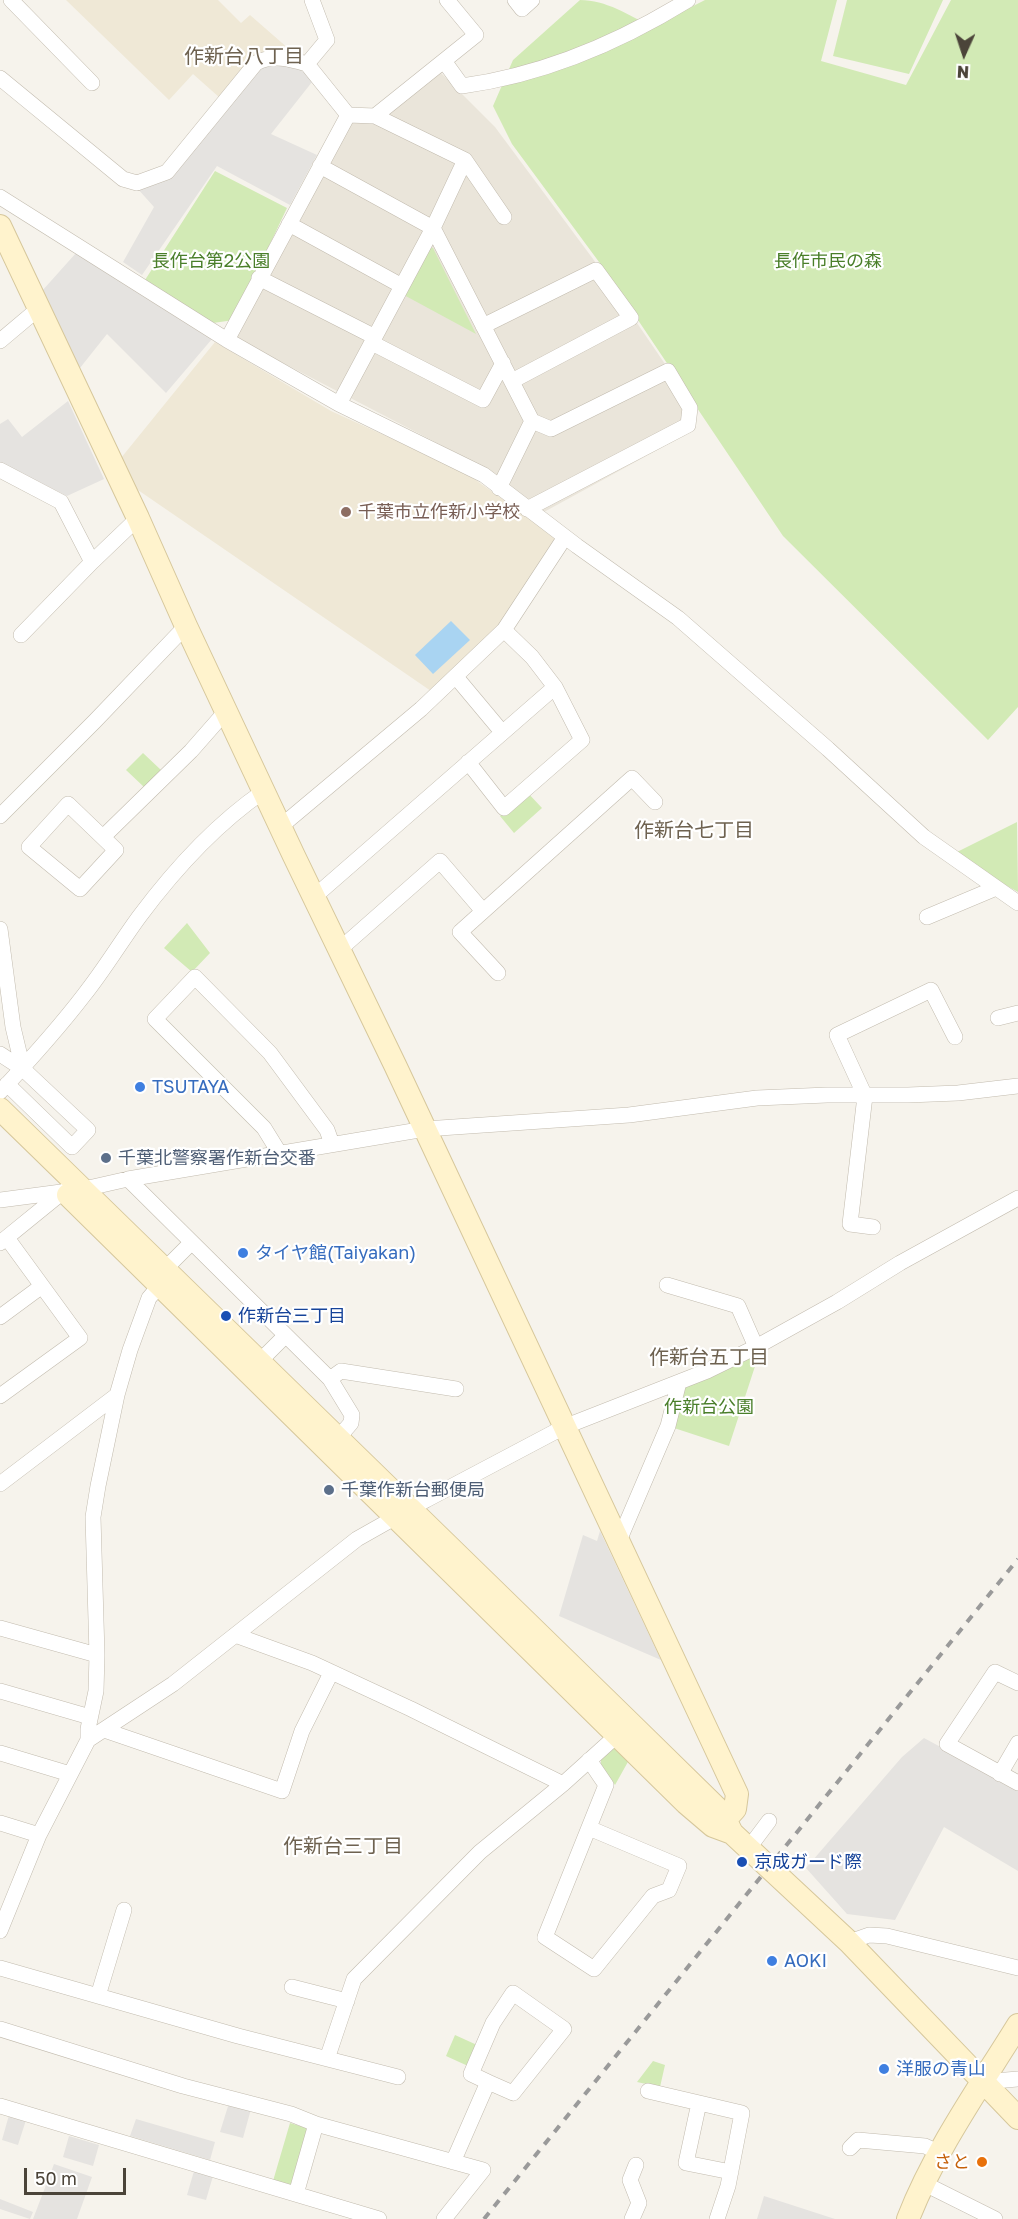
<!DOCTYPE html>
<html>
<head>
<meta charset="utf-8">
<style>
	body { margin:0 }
	#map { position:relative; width:1018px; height:2219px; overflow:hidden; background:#f6f3ec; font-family:"Golos Text",sans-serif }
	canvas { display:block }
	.north { position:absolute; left:934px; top:24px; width:60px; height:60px; -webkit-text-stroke:4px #fff; paint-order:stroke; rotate:183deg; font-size:16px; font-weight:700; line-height:24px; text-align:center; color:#4b4439 }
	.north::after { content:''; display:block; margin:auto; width:21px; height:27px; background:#4b4439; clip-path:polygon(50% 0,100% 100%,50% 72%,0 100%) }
	.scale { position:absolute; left:24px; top:2168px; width:102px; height:27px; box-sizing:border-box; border:3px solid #4b4439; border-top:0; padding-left:8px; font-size:18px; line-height:21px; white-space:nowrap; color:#4b4439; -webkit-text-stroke:4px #fff; paint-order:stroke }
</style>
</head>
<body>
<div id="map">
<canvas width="1018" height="2219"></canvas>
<div class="north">N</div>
<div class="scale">50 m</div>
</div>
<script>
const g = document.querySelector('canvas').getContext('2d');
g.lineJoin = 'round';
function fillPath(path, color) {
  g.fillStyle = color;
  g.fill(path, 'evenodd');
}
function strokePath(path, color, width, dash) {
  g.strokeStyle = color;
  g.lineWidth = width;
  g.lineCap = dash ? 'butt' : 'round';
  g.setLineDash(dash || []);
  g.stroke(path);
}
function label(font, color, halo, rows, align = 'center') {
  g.font = font + ' "Golos Text","Noto Sans JP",sans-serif';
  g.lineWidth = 4.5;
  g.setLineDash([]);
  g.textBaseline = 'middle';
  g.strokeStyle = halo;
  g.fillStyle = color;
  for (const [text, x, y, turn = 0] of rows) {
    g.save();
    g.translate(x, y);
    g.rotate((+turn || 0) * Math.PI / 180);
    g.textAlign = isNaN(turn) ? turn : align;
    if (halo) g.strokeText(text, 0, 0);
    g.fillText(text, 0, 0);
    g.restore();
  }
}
fillPath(new Path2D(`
	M 440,72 L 495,127 L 596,263 L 693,405 L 692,431 L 544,512 L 487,469 L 235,338 L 350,121 L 377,124 Z`), '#eae5da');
fillPath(new Path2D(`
	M 66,0 L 218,0 L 241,23 L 250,15 L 297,56 L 277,53 L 220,98 L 193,74 L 169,100 Z
	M 215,342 L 331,411 L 463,471 L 556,537 L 505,620 L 431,691 L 135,488 L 121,458 Z`), '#efe8d6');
fillPath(new Path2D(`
	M 580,0 C 606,0 629,15 652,27 L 705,0 L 837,0 L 821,61 L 906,85 L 951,0 L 1018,0 L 1018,707 L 988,740 L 783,536 L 599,262 L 512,144 L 493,106 L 513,60 Z
	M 847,0 L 943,0 L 909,74 L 833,56 Z
	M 215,171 L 287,208 L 234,320 L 213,323 L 145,280 Z
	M 427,247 L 433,248 L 476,334 L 402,294 Z
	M 143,753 L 161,770 L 144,787 L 126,770 Z
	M 527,792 L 542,808 L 514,833 L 500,816 Z
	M 1017,822 L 1018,892 L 951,855 Z
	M 187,923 L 210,953 L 192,972 L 164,948 Z
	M 760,1351 L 729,1446 L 671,1427 L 683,1387 Z
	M 610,1748 L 618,1748 L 629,1760 L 615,1785 L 601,1765 L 601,1758 Z
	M 455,2035 L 477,2045 L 468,2066 L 446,2056 Z
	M 653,2061 L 665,2065 L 660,2087 L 637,2082 Z
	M 290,2123 L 307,2128 L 293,2184 L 288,2186 L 273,2181 Z`), '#d2eab5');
fillPath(new Path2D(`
	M 261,66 L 294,66 L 310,76 L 312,82 L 271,134 L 317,155 L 290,205 L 217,166 L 142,275 L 123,262 L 154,207 L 137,188 L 170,177 Z
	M 76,253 L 212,339 L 166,393 L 107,334 L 76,373 L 42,291 Z
	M 68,401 L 104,479 L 67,496 L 0,462 L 0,424 L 8,419 L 22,437 Z
	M 600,1531 L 661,1660 L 559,1616 L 583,1535 L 597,1541 Z
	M 924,1738 L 1018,1789 L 1018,1871 L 944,1827 L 895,1920 L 847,1914 L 806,1868 L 902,1757 Z
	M 229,2103 L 251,2109 L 243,2138 L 220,2132 Z
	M 9,2115 L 26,2120 L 18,2145 L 2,2140 Z
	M 136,2119 L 215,2142 L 210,2160 L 130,2136 Z
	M 69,2136 L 99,2145 L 93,2166 L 63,2157 Z
	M 54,2164 L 92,2177 L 77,2219 L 33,2219 Z
	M 194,2171 L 213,2176 L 206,2200 L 187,2195 Z
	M 764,2196 L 835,2219 L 757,2219 Z
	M 0,2199 L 33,2212 L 30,2219 L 0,2209 Z`), '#e5e3e0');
fillPath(new Path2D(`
	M 451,621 L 470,640 L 433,674 L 415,655 Z`), '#a9d4f2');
const street = new Path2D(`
	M 11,0 L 92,83
	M 312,0 L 327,40 L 307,64 L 348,115
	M 515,0 L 522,9 L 532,0
	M 444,61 L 462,86 C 542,75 620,42 688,0
	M 0,78 L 123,179 L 137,183 L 167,172 L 256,63 C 273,54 290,59 307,64
	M 375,116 L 465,160 L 504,217
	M 320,166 L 433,228 L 532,421 L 499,488
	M 0,197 L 227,340 L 339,404 L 484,475 L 577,546 L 678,618 L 828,749 L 924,837 L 1018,903
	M 289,224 L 402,286
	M 259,278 L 375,337
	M 483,326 L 596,270 L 631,318 L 512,381
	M 227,340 L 348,115 L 375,116 L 476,35 L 447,0
	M 0,341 L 38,309
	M 372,343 L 483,400 L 503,363
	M 339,404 L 433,228 L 465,160
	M 0,470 L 61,502 L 92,562
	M 527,509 L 688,425 L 690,408 L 668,371 L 551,429 L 532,421
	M 21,635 L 92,562 L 138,518
	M 456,677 L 502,732
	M 468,762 L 504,808 L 582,740 L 555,687 L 532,657 L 504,630
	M 68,804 L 116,850 L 80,889 L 29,847 Z
	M 0,816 L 95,721 L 186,626
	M 280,827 L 421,709 L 504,630 L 565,537
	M 103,837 L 191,751 L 227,710
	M 314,897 L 555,687
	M 927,917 L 996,888
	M 0,929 L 13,1027 L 23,1069
	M 339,950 L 440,861 L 483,911
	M 498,973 L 460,932 L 632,778 L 655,802
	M 998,1018 L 1018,1013
	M 0,1054 L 23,1069 L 88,1130 L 72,1147 L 7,1084
	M 0,1092 C 29,1061 58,1029 84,995 C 104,970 120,943 139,917 C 174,870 216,824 264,791
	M 280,1154 L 264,1128 L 155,1019 L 195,977 L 270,1053 L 327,1130 L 332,1144
	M 128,1179 L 330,1379 L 352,1415 L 351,1423 L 339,1437
	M 0,1200 L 84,1189 L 128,1179 L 425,1129 L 629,1115 L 757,1098 L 827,1095 L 908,1095 L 958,1093 L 1018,1086
	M 873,1227 L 850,1224 L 865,1096 L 837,1035 L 931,990 L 955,1037
	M 0,1243 L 64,1191
	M 667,1285 L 738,1306 L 756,1347
	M 0,1317 L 42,1286
	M 253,1368 L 285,1336
	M 330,1379 L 341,1371 L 456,1389
	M 0,1396 L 80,1338 L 7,1238
	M 0,1484 L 117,1395
	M 618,1543 L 668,1426 L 679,1382
	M 0,1628 L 97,1655
	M 235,1635 L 312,1663 L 411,1709 L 563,1784
	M 1018,1683 L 995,1672 L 947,1744 L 1018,1783
	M 0,1691 L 90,1717
	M 104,1730 L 282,1791 L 302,1731 L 331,1673
	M 88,1740 L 88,1729 L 96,1691 L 97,1655 L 93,1517 L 98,1486 L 117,1395 L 130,1350 L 149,1298 L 160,1285 L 166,1268 L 191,1243
	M 0,1753 L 70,1774
	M 1000,1774 L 1018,1743
	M 0,1823 L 39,1835
	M 589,1828 L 679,1866 L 669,1890 L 653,1896 L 594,1969 L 545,1937 L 606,1785 L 589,1760
	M 748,1849 L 769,1821
	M 0,1931 L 39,1835 L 88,1740 L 173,1684 L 357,1539 L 426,1500 L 564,1427 L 707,1371 L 756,1347 L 837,1302 L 900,1263 L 1018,1198
	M 849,1942 L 869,1935 L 887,1936 L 1018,1968
	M 0,1968 L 238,2036 L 398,2077
	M 292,1987 L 347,2001
	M 98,1996 L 124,1910
	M 0,2029 L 183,2086 L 291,2114 L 316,2124 L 483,2170 L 444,2219
	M 327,2059 L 354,1979 L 480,1852 L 563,1784 L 624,1729
	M 983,2082 L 1018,2079
	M 648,2091 L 742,2113 L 728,2186 L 717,2219
	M 699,2103 L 686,2163 L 731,2172
	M 0,2106 L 379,2219
	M 850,2148 L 858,2140 L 925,2146 L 940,2153
	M 453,2162 L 488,2082 L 513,2093 L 564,2029 L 513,1993 L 493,2023 L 471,2074 L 488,2082
	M 923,2183 L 995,2219
	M 296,2194 L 316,2124
	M 632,2219 L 639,2203 L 630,2180 L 636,2165`);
const secondary = new Path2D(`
	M 0,226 L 138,518 L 186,626 L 294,856 L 395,1065 L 737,1794 L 735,1809 L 725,1820
	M 0,1109 L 630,1723 L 722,1813 L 732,1833 L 849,1942 L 1018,2118
	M 68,1195 L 686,1803 L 713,1826 L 732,1833
	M 908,2219 C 935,2150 979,2088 1018,2025`);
strokePath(street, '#c2bbae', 16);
strokePath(secondary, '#d6c79b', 24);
strokePath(street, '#fff', 15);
strokePath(secondary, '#fff3cd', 22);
strokePath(new Path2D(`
	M 484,2219 L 1018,1559`), '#9a9a9a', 4, [8, 8]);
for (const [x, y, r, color] of [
	[346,512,6,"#8d6e63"],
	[140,1087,6,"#3f7fe0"],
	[106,1158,6,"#5c6f8a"],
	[243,1253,6,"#3f7fe0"],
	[226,1316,6,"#1a4fb4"],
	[329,1490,6,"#5c6f8a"],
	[742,1862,6,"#1a4fb4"],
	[772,1961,6,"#3f7fe0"],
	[884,2069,6,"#3f7fe0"],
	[982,2162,6,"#e8710a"]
]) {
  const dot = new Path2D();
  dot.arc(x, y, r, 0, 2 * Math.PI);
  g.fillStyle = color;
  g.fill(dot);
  strokePath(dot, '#fff', 2);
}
label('18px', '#4a7f2a', '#fff', [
	["長作台第2公園",211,261],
	["長作市民の森",828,261],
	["作新台公園",709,1407]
]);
label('18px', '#785e54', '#fff', [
	["千葉市立作新小学校",358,512]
], 'left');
label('18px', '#366cbe', '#fff', [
	["TSUTAYA",152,1087],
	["タイヤ館(Taiyakan)",255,1253],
	["AOKI",784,1961],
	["洋服の青山",896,2069]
], 'left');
label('18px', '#4e5e75', '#fff', [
	["千葉北警察署作新台交番",118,1158],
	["千葉作新台郵便局",341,1490]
], 'left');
label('18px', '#164399', '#fff', [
	["作新台三丁目",238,1316],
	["京成ガード際",754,1862]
], 'left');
label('18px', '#c56008', '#fff', [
	["さと",970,2162]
], 'right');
label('20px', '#6e6250', '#fff', [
	["作新台八丁目",244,57],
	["作新台七丁目",694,831],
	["作新台五丁目",709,1358],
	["作新台三丁目",343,1847]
]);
</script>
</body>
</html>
